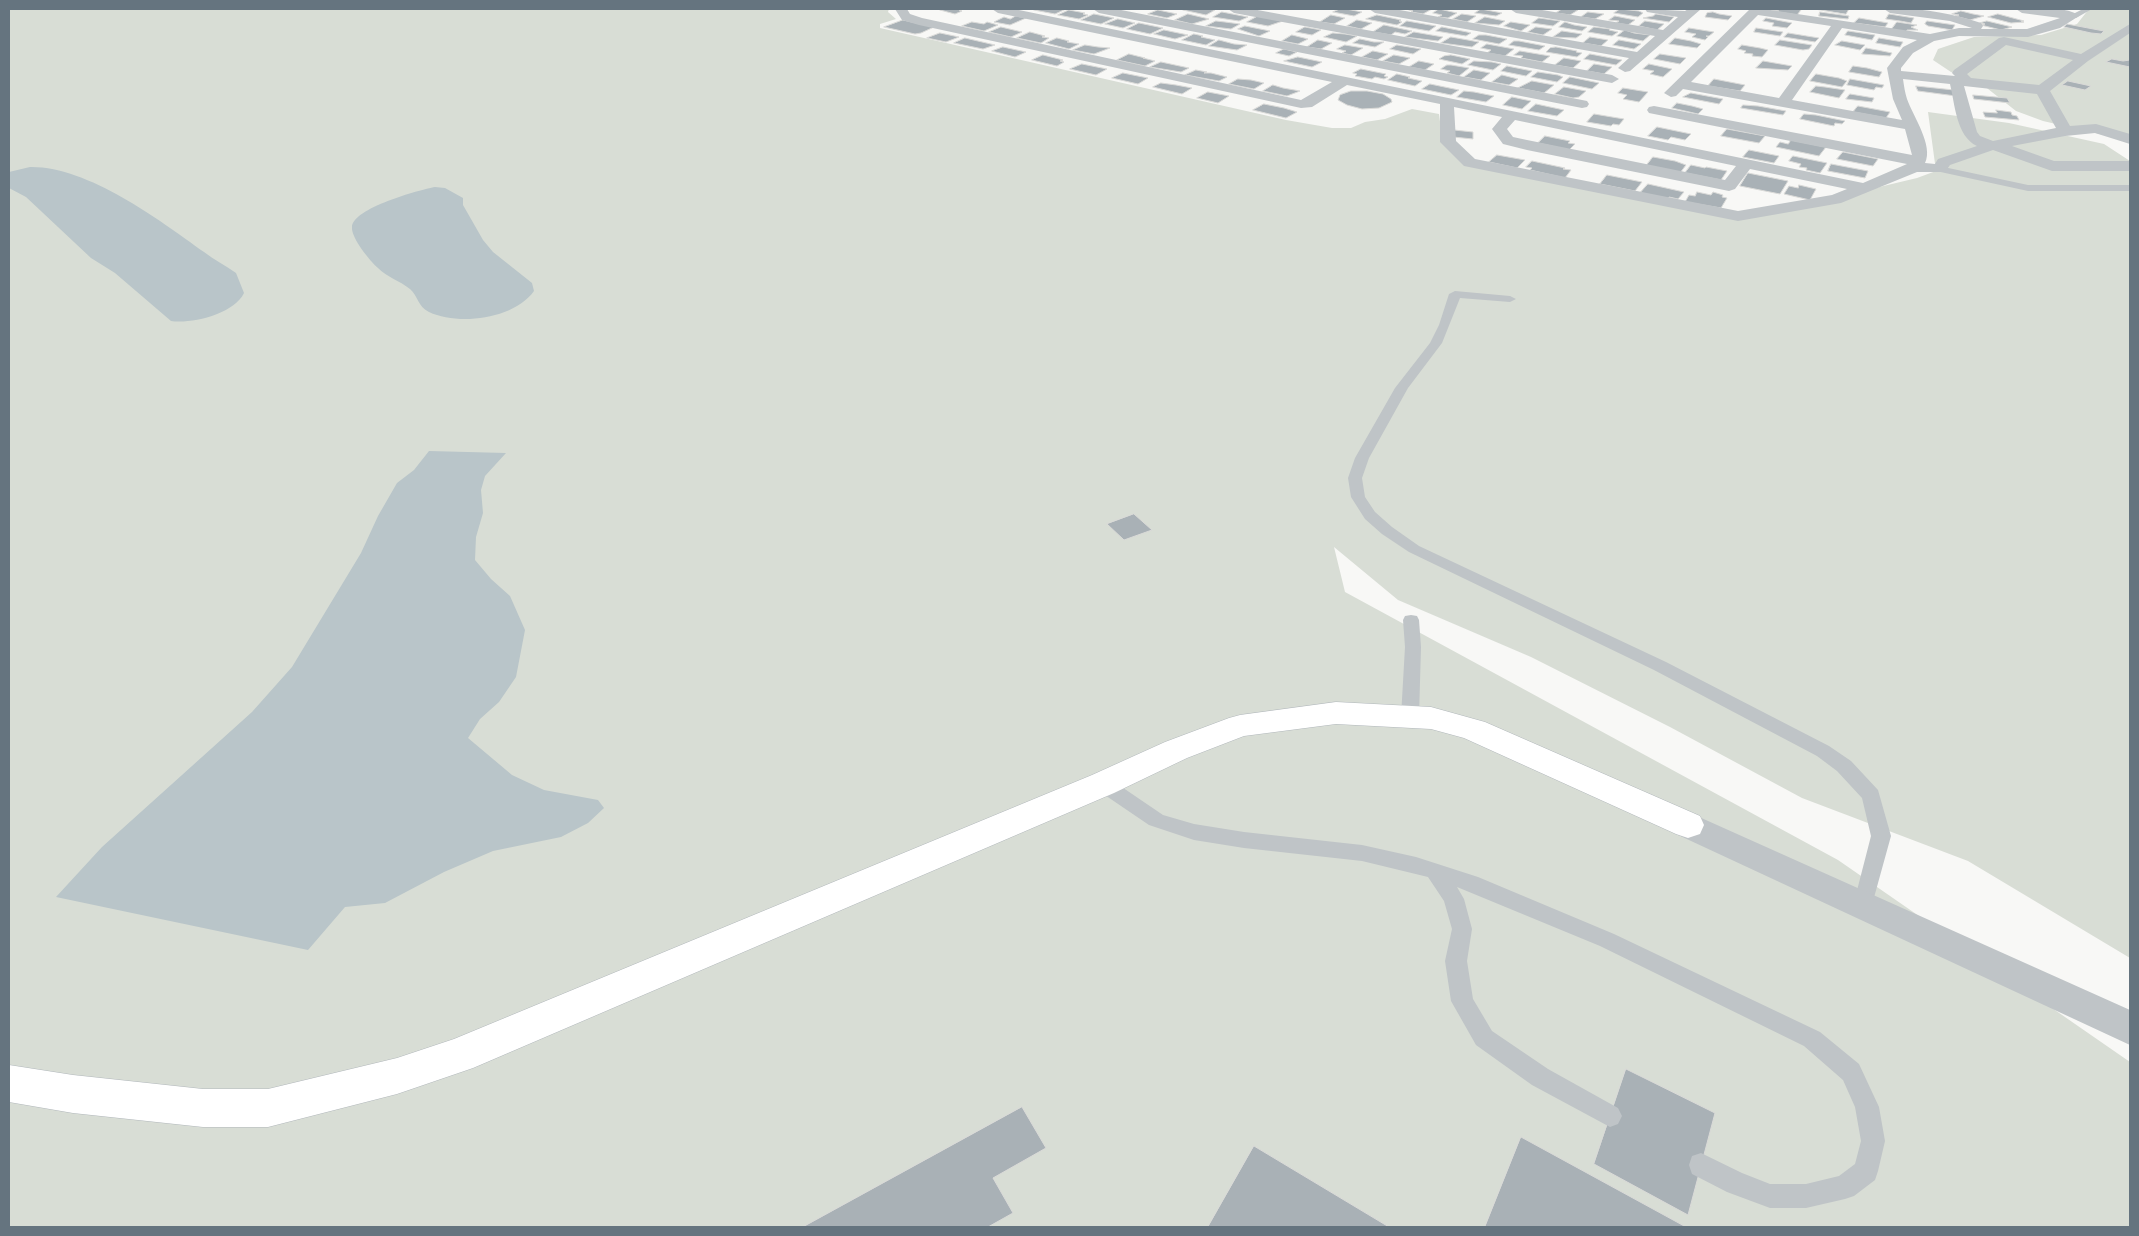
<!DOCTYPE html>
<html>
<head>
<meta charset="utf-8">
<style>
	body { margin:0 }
	#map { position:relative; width:2139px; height:1236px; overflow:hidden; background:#f8f8f6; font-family:Montserrat,sans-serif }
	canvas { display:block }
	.frame { position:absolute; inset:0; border:10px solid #65747f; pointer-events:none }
</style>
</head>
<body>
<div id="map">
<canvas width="2139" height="1236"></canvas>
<div class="frame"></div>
</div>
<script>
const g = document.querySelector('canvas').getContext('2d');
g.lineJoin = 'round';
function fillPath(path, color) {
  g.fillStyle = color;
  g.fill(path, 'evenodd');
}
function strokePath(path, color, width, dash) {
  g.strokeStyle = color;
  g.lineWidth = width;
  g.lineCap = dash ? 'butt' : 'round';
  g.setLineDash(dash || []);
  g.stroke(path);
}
fillPath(new Path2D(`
	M 9,9 L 889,9 L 888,12 L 896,19 L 880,24 L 880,28 L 1286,120 L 1332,128 L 1351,128 L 1365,122 L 1385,119 L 1412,109 L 1439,114 L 1442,137 L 1477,165 L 1741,220 L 1917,178 L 1936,171 L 1928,112 L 2009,123 L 2104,144 L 2130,161 L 2130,958 L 1968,861 L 1802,798 L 1670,727 L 1531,657 L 1398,600 L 1334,547 L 1345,592 L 1838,860 L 2130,1062 L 2130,1227 L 9,1227 Z
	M 2089,9 L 2130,9 L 2130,141 L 2043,121 L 2016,111 L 1983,85 L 1951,72 L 1933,60 L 1938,49 L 1974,37 L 2041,35 L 2077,24 Z`), '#d8ddd5');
fillPath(new Path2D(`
	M 30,167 C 87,166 158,219 204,252 C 214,260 225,265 236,273 L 244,293 C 234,314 192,324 171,321 L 115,273 L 91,258 L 26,197 L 9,188 L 9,172 Z
	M 435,187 L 445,188 L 463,198 L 463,205 L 483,240 L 493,252 L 532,283 L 534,291 C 514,319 459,326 429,312 C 418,307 418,296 410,289 C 400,281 387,277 378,268 C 370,261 351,238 352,227 C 353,208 419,190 435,187 Z
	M 429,451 L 506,453 L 485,476 L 481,490 L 483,513 L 476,537 L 475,560 L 491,579 L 510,596 L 525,630 L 516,677 L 499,702 L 480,719 L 468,738 L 512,775 L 544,790 L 598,800 L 604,808 L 588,823 L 561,837 L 493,851 L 444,872 L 385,903 L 345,907 L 308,950 L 56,897 L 102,847 L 252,712 L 292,667 L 361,553 L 378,516 L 397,483 L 414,470 Z`), '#b9c5c9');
const building = new Path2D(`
	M 944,9 L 962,9 L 959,10 L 962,11 L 955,14 L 940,10 Z
	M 1036,9 L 1066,9 L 1055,14 L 1034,10 Z
	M 1186,9 L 1205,9 L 1215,10 L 1206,15 L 1183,10 Z
	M 1340,9 L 1346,9 L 1362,12 L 1354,16 L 1333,12 Z
	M 1412,9 L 1432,9 L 1423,14 L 1411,12 L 1413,11 L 1409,10 Z
	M 1439,9 L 1457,13 L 1448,18 L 1438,17 L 1442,15 L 1433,13 Z
	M 1481,9 L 1502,13 L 1496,16 L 1475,13 Z
	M 1562,9 L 1569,9 L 1578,10 L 1570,15 L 1556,13 Z
	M 1620,9 L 1639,11 L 1643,13 L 1638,17 L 1614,13 Z
	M 1773,9 L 1796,9 L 1801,10 L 1797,15 L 1778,12 L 1779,11 L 1772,10 Z
	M 1815,9 L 1849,9 L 1846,14 Z
	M 1069,10 L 1085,13 L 1083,14 L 1088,15 L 1079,19 L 1058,15 Z
	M 1158,10 L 1177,14 L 1167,18 L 1148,14 Z
	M 1961,11 L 1973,14 L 1984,16 L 1970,20 L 1955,16 L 1959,15 L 1952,14 Z
	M 1222,12 L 1248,17 L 1239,21 L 1213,17 Z
	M 1588,12 L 1604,14 L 1595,19 L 1581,17 Z
	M 1713,12 L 1719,14 L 1732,16 L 1728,20 L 1705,17 L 1707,13 Z
	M 1820,12 L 1849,16 L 1848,19 L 1819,16 Z
	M 1094,14 L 1114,18 L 1101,24 L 1081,20 Z
	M 1188,14 L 1209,19 L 1192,24 L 1175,20 Z
	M 1462,14 L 1476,16 L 1467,22 L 1453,19 Z
	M 1656,14 L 1674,17 L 1669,22 L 1643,18 L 1653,16 Z
	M 1889,14 L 1914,18 L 1911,23 L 1900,21 L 1886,19 Z
	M 1998,14 L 2024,21 L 2021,22 L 2024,22 L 2011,23 L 1988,17 Z
	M 1331,15 L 1345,18 L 1334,24 L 1320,22 Z
	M 1377,15 L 1401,20 L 1399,21 L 1402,22 L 1397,25 L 1366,19 Z
	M 1016,16 L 1026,18 L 1010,25 L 994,22 L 1004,17 L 1010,19 Z
	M 1258,16 L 1283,21 L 1268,26 L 1247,22 Z
	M 1615,16 L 1635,20 L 1628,25 L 1616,23 L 1619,21 L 1609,20 Z
	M 1485,17 L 1505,21 L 1499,25 L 1475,23 Z
	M 1539,18 L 1560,21 L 1553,26 L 1532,23 Z
	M 1766,18 L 1792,23 L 1787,28 L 1772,26 L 1774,23 L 1763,21 Z
	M 1859,18 L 1888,23 L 1885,27 L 1854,23 Z
	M 1118,19 L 1135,23 L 1123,28 L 1105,24 Z
	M 903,20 L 934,27 L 921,33 L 915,34 L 884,27 Z
	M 1357,20 L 1372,23 L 1361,29 L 1347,26 Z
	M 1216,21 L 1225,22 L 1240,24 L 1231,29 L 1206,26 Z
	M 1407,21 L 1436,26 L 1429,31 L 1400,26 Z
	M 1645,21 L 1664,24 L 1657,30 L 1639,26 Z
	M 1927,21 L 1955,25 L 1952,30 L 1928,26 L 1925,24 Z
	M 1987,21 L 2012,27 L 2001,30 L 1981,25 L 1985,24 L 1980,23 Z
	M 972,22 L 984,24 L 987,22 L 998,25 L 984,31 L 962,26 Z
	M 1511,22 L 1530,25 L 1521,31 L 1504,26 Z
	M 1565,22 L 1574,25 L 1587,27 L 1582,31 L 1559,27 Z
	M 1897,22 L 1917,25 L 1911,27 L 1918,30 L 1907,30 L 1906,32 L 1891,30 Z
	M 1139,23 L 1163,28 L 1150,34 L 1127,29 Z
	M 2067,24 L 2104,31 L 2101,34 L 2091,33 L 2064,27 Z
	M 1384,25 L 1412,31 L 1405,34 L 1395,32 L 1391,35 L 1373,32 Z
	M 1245,26 L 1270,31 L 1259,36 L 1238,29 Z
	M 1001,27 L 1022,32 L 1011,37 L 989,32 Z
	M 1305,27 L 1321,30 L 1312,35 L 1296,32 Z
	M 1442,27 L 1467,32 L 1471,33 L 1466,36 L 1436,31 Z
	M 1536,27 L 1552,29 L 1543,35 L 1528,32 Z
	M 1594,27 L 1610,29 L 1609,30 L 1618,32 L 1612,36 L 1588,32 Z
	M 1689,28 L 1714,32 L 1709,36 L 1706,36 L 1708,37 L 1705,40 L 1692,37 L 1696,34 L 1685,32 Z
	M 1756,28 L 1783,32 L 1780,36 L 1754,32 Z
	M 1164,30 L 1188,35 L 1175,39 L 1154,34 Z
	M 1625,30 L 1634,33 L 1650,35 L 1643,41 L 1617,36 Z
	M 1562,31 L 1582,34 L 1576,38 L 1553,37 Z
	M 1848,31 L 1875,35 L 1872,40 L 1845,35 Z
	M 1030,32 L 1045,36 L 1042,37 L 1049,38 L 1041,43 L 1017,38 Z
	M 1414,32 L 1443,37 L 1438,41 L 1405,37 Z
	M 940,33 L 959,37 L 946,42 L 927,38 Z
	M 1333,33 L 1345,34 L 1357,36 L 1346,42 L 1324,37 Z
	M 1788,33 L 1819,38 L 1815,42 L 1784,37 Z
	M 1194,34 L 1203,36 L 1201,37 L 1215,40 L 1206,45 L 1182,40 Z
	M 1292,35 L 1308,39 L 1298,44 L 1282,41 Z
	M 1479,35 L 1486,35 L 1507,39 L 1499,44 L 1473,39 Z
	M 1451,37 L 1479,42 L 1472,47 L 1441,43 Z
	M 1590,37 L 1608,40 L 1601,46 L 1583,43 Z
	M 965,38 L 995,45 L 983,49 L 954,43 Z
	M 1057,38 L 1069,41 L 1067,42 L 1079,44 L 1069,49 L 1046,43 Z
	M 1675,38 L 1691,41 L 1701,44 L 1697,48 L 1669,44 Z
	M 1879,38 L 1903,42 L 1900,47 L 1876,43 Z
	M 1360,39 L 1374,42 L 1384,42 L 1375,47 L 1353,43 Z
	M 1219,40 L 1234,44 L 1247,45 L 1237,50 L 1209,46 Z
	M 1318,40 L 1332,43 L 1321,49 L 1307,47 Z
	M 1619,40 L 1641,44 L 1634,49 L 1613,45 Z
	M 1780,40 L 1812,45 L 1809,49 L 1803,50 L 1775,45 Z
	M 1514,41 L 1519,41 L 1545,46 L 1539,50 L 1509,45 Z
	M 1842,41 L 1865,45 L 1860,50 L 1835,45 Z
	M 1487,44 L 1514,49 L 1505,56 L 1487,53 L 1491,50 L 1481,48 Z
	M 1085,45 L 1098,47 L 1110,48 L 1094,54 L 1073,50 Z
	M 1345,45 L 1363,48 L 1351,55 L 1342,53 L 1346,51 L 1337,49 Z
	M 1397,45 L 1421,49 L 1413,54 L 1390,49 Z
	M 1742,45 L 1760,48 L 1768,50 L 1762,57 L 1752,56 L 1753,54 L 1744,53 L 1746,51 L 1738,49 Z
	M 1003,47 L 1026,52 L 1015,57 L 992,51 Z
	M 1556,47 L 1577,51 L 1576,52 L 1582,53 L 1577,57 L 1546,52 L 1550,48 Z
	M 1866,48 L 1882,51 L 1892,53 L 1890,56 L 1862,54 Z
	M 1284,49 L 1297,52 L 1289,56 L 1276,53 Z
	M 1373,51 L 1388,54 L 1377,60 L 1362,57 Z
	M 1520,51 L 1550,56 L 1542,62 L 1521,58 L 1523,56 L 1514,55 Z
	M 1129,54 L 1145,58 L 1143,58 L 1155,61 L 1145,66 L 1117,60 Z
	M 1590,54 L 1622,60 L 1616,65 L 1584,59 Z
	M 1660,54 L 1686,58 L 1680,64 L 1654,59 Z
	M 1043,55 L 1063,60 L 1060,61 L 1064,62 L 1057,66 L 1032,60 Z
	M 1394,55 L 1410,58 L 1399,64 L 1383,61 Z
	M 1451,55 L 1470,59 L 1462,64 L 1439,59 L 1444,56 Z
	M 1298,57 L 1322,62 L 1312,67 L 1284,61 Z
	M 1564,58 L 1581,61 L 1573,68 L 1555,65 Z
	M 2112,59 L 2123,61 L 2130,60 L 2130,67 L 2106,62 Z
	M 1419,61 L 1434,64 L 1425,70 L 1409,67 Z
	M 1474,61 L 1492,62 L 1501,64 L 1493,70 L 1468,65 Z
	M 1763,61 L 1792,66 L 1788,70 L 1756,68 Z
	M 1161,62 L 1189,68 L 1181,72 L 1150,67 Z
	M 1082,64 L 1107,69 L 1096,75 L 1070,69 Z
	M 1594,64 L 1612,67 L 1604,74 L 1587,71 Z
	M 1649,64 L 1672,69 L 1663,77 L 1650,74 L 1654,71 L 1643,69 Z
	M 1447,65 L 1451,65 L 1469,68 L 1459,76 L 1447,73 L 1450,71 L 1441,69 Z
	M 1507,66 L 1532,71 L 1526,76 L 1501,71 Z
	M 1853,66 L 1867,68 L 1882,72 L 1879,77 L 1849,72 Z
	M 1361,69 L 1386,74 L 1384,76 L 1388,77 L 1384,79 L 1375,77 L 1372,79 L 1355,76 L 1357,74 L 1353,73 Z
	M 1196,70 L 1207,72 L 1204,73 L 1211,73 L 1227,77 L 1219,81 L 1185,75 Z
	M 1474,70 L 1490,73 L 1481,80 L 1464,77 Z
	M 1538,72 L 1558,75 L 1563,77 L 1557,82 L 1531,77 Z
	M 1123,73 L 1148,78 L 1138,84 L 1112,78 Z
	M 1397,74 L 1410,77 L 1408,78 L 1422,81 L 1415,86 L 1388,80 Z
	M 1816,74 L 1839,78 L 1847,81 L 1842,87 L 1810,81 Z
	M 1502,75 L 1518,79 L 1509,85 L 1492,82 Z
	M 1570,77 L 1599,83 L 1592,89 L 1563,83 Z
	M 1238,79 L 1251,80 L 1264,83 L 1254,89 L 1229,84 Z
	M 1714,79 L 1745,85 L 1740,91 L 1708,86 Z
	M 1850,79 L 1884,85 L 1882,88 L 1876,87 L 1874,90 L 1847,85 Z
	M 1532,81 L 1554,85 L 1544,93 L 1518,88 Z
	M 2068,81 L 2091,86 L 2085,90 L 2062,85 Z
	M 1161,83 L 1176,85 L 1192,88 L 1182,94 L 1153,87 Z
	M 1430,84 L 1459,90 L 1451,95 L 1422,89 Z
	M 1273,85 L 1283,88 L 1300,91 L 1287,96 L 1263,91 Z
	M 1816,86 L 1825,87 L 1845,90 L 1839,98 L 1810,92 Z
	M 1916,86 L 1954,90 L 1956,96 L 1918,91 Z
	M 1564,87 L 1586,91 L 1579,97 L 1573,98 L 1555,94 Z
	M 1623,88 L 1648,92 L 1639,102 L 1623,99 L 1627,95 L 1618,93 Z
	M 1351,91 L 1367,91 L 1383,94 L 1391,99 L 1392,102 L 1379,108 L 1362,109 L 1347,105 L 1338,100 L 1340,95 Z
	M 1464,91 L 1474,92 L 1494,96 L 1486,102 L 1457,97 Z
	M 1208,92 L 1229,96 L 1218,103 L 1197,98 Z
	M 1691,93 L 1723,99 L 1719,104 L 1683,97 Z
	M 1850,94 L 1874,98 L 1872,102 L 1846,99 Z
	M 1973,95 L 2007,98 L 2010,103 L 1974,99 Z
	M 1512,97 L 1531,101 L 1522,109 L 1503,105 Z
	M 1677,103 L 1692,106 L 1703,109 L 1698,114 L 1672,108 Z
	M 1264,104 L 1284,108 L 1297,112 L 1286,118 L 1253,110 Z
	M 1536,104 L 1564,110 L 1557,116 L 1528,111 Z
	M 1743,105 L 1758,106 L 1786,111 L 1783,115 L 1741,108 Z
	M 1858,106 L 1890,112 L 1886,118 L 1853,112 Z
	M 1996,110 L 2011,112 L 2012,115 L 2017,116 L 2019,120 L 1985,117 L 1983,112 L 1997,113 Z
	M 1594,114 L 1624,119 L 1619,125 L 1613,124 L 1611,126 L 1587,122 Z
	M 1804,114 L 1816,115 L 1845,121 L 1842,124 L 1835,123 L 1834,126 L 1800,119 Z
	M 1657,127 L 1691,134 L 1685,140 L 1671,137 L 1668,140 L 1648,136 Z
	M 1727,129 L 1765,136 L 1759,143 L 1721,136 Z
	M 1454,130 L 1473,132 L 1473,139 L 1453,137 Z
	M 1545,136 L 1570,141 L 1568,143 L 1575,144 L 1569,150 L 1538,143 Z
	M 1791,140 L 1826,147 L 1819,156 L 1776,147 L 1780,142 L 1788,144 Z
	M 1749,150 L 1779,156 L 1774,163 L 1743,157 Z
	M 1843,152 L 1878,159 L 1873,166 L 1837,159 Z
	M 1497,155 L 1525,160 L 1517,168 L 1489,162 Z
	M 1793,156 L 1827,163 L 1820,173 L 1806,170 L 1807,168 L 1799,167 L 1801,164 L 1789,161 Z
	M 1653,157 L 1675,161 L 1686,165 L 1680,173 L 1646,166 Z
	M 1532,161 L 1565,168 L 1563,169 L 1571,170 L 1565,178 L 1530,170 L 1532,168 L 1526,167 Z
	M 1831,164 L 1868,171 L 1865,178 L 1828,171 Z
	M 1691,165 L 1705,168 L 1706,167 L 1727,171 L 1721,180 L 1685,173 Z
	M 1748,173 L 1788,181 L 1780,194 L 1740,186 Z
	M 1607,175 L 1642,182 L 1635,191 L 1600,184 Z
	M 1648,184 L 1684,192 L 1678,199 L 1669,197 L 1668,199 L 1640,193 Z
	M 1799,185 L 1816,189 L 1810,200 L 1784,194 L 1789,186 L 1798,188 Z
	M 1697,192 L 1711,195 L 1713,192 L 1723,195 L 1722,197 L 1727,198 L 1721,208 L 1685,202 L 1689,195 L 1695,196 Z
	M 1134,514 L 1152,530 L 1124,540 L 1107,524 Z
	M 1626,1069 L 1715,1113 L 1688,1215 L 1594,1164 Z
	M 1022,1107 L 1046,1148 L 993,1178 L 1013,1213 L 988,1227 L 803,1227 Z
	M 1521,1137 L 1686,1227 L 1485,1227 Z
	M 1254,1146 L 1389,1227 L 1208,1227 Z`);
fillPath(building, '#a9b1b6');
strokePath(building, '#dadad8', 1);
const secondary = new Path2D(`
	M 1336,702 L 1431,707 L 1485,722 L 1700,816 L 1704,825 L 1700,834 L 1688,838 L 1676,834 L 1464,738 L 1431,729 L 1336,724 L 1244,736 L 1187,758 L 1114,793 L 473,1068 L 397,1094 L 268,1127 L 203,1127 L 73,1113 L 9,1102 L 9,1065 L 73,1075 L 203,1089 L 268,1089 L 397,1058 L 454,1039 L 1092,775 L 1165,742 L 1229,718 L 1240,715 Z`);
strokePath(secondary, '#b2b8bc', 1);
fillPath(new Path2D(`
	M 2083,9 L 2092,9 L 2076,18 L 2069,16 Z
	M 1939,166 L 2028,185 L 2130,185 L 2130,191 L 2028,191 L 1936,171 L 1936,167 Z
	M 1455,291 L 1510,296 L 1516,299 L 1510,302 L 1460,298 L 1442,343 L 1408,388 L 1369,458 L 1362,478 L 1365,497 L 1375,512 L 1392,527 L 1419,546 L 1666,662 L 1829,746 L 1851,761 L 1878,790 L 1891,836 L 1870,912 L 1863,915 L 1856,912 L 1853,906 L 1871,836 L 1862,798 L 1837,771 L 1817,756 L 1654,670 L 1409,552 L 1382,534 L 1365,519 L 1351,497 L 1348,478 L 1355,458 L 1395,388 L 1430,343 L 1439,325 L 1449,294 Z
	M 1411,615 L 1417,616 L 1419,620 L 1421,647 L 1419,717 L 1416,721 L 1410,723 L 1404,721 L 1401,717 L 1405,647 L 1403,620 L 1405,616 Z
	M 1103,777 L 1110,779 L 1163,815 L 1194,824 L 1244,832 L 1362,845 L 1416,857 L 1478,877 L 1614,934 L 1820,1032 L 1859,1064 L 1879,1107 L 1885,1141 L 1878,1171 L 1875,1180 L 1854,1196 L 1845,1199 L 1806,1208 L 1770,1208 L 1727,1192 L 1692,1174 L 1689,1165 L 1692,1156 L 1701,1153 L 1742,1173 L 1770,1184 L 1806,1184 L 1839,1176 L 1855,1164 L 1861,1141 L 1855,1107 L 1843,1080 L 1804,1046 L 1600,946 L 1457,887 L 1464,899 L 1472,929 L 1467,961 L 1473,999 L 1492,1031 L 1548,1069 L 1618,1108 L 1622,1116 L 1618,1124 L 1610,1127 L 1532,1085 L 1476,1045 L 1451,1001 L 1445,961 L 1452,929 L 1444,901 L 1428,877 L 1362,861 L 1244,848 L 1194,840 L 1149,825 L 1096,789 L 1094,784 L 1096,779 Z`), '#bfc4c7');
fillPath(new Path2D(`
	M 895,9 L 907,9 L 910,14 L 922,18 L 1301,100 L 1332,82 L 998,13 L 992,9 L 1014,9 L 1863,183 L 1907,164 L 1654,114 L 1649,113 L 1647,110 L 1649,107 L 1654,106 L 1912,155 L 1905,129 L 1683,89 L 1676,96 L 1671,97 L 1664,93 L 1750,9 L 1764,9 L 1930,34 L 1959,28 L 1972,28 L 1950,21 L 1890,13 L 1884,9 C 1917,7 1950,13 1981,23 L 1983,26 L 1981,29 L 2027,29 L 2060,18 L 2022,13 L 2016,9 C 2030,9 2070,6 2079,16 L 2060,28 L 2028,37 L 1959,36 L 1934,41 L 1913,53 L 1901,68 L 1901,71 L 1955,76 L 1952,73 L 1954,70 L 1999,38 L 2004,37 L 2081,54 L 2130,24 L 2130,33 L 2088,61 L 2050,91 L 2070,126 L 2096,124 L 2130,134 L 2130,144 L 2095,133 L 2065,136 L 2012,146 L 2054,161 L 2130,161 L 2130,171 L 2052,171 L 1993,150 L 1950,165 L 1945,172 L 1917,172 L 1841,203 L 1738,221 L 1464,166 L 1440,142 L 1440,104 L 1347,85 L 1312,107 L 1301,108 L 919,25 L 902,20 ZM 1758,15 L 1831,26 L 1779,98 L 1691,82 ZM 1842,28 L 1917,40 L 1903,47 L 1887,68 L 1893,99 L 1902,120 L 1792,100 ZM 2006,45 L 2073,60 L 2039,85 L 1971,78 L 1967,74 ZM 1903,79 L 1950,84 C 1955,104 1956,136 1977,146 L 1938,159 L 1935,164 L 1925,163 C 1934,146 1913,116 1907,99 C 1905,93 1904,86 1903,79 ZM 1964,86 L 2037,94 L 2056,128 L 1993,141 L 1980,136 L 1977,132 ZM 1454,107 L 1502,117 L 1492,129 L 1503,144 L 1527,150 L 1729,191 L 1735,189 L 1750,169 L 1847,189 L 1832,195 L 1738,211 L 1475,159 L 1456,141 ZM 1515,120 L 1736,166 L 1725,180 L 1527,140 L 1513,137 L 1507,129 Z
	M 1093,9 L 1116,9 L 1582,100 L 1587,101 L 1589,104 L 1587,107 L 1582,108 L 1099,13 Z
	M 1228,9 L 1252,9 L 1612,75 L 1619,79 L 1612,83 L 1234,13 Z
	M 1369,9 L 1394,9 L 1637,52 L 1655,36 L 1516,13 L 1510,9 L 1536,9 L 1663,30 L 1678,17 L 1647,12 L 1645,9 L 1685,11 L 1688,9 L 1701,9 L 1630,71 L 1625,72 L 1618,68 L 1629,58 L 1375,13 Z
	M 1688,812 L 2130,1010 L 2130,1045 L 1676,834 L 1672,825 L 1676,816 Z`), '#bfc4c7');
fillPath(secondary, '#fff');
</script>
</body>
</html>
